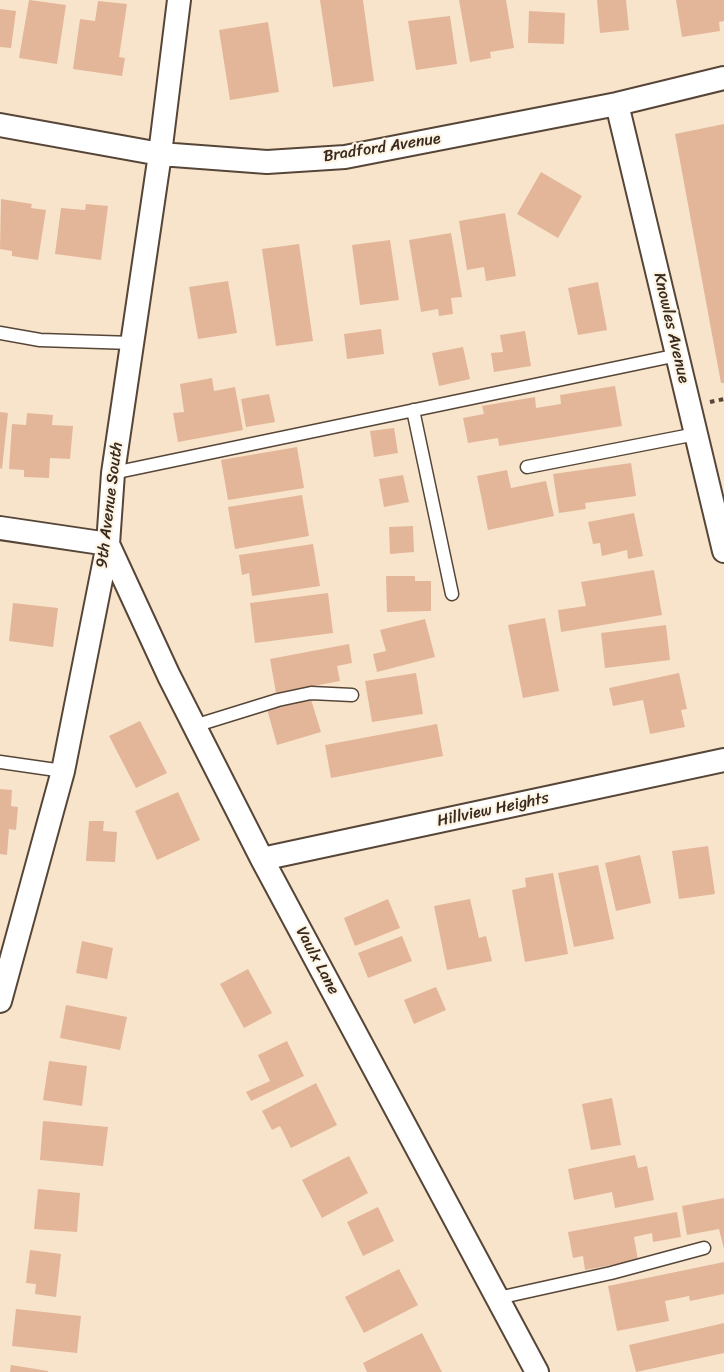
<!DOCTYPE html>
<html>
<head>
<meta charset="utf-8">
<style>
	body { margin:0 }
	canvas { display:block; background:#f7e4cb }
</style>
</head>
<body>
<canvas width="724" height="1372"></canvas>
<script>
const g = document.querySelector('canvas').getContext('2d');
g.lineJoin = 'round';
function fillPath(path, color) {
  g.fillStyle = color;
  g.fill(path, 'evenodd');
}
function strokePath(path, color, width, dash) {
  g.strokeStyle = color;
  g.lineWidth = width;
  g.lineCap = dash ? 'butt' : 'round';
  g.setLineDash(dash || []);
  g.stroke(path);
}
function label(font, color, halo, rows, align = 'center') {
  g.font = font + ' Sriracha,sans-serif';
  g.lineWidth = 4.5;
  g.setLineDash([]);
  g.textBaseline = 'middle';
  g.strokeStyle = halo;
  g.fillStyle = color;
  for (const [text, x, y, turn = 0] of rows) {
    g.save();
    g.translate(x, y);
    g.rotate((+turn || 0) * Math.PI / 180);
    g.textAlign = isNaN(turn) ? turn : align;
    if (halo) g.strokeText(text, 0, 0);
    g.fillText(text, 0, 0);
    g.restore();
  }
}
fillPath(new Path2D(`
	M 29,0 L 66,5 L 57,64 L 19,58 Z
	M 320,0 L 363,0 L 374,81 L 333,87 Z
	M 459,0 L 506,0 L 514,48 L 490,52 L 491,58 L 470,62 Z
	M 597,0 L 626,0 L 629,30 L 600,33 Z
	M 676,0 L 724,0 L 724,21 L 719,22 L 720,31 L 682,37 Z
	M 98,1 L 127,4 L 119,57 L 125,58 L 122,76 L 73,69 L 80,19 L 95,21 Z
	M 0,9 L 16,11 L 11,48 L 0,47 Z
	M 529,11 L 565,13 L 564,44 L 528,43 Z
	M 450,16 L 457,64 L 416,70 L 408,21 Z
	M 268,22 L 279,92 L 230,100 L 219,30 Z
	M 724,124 L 724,383 L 721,383 L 675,134 Z
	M 541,172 L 582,196 L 558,238 L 517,214 Z
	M 1,199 L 32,204 L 31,208 L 46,210 L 38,260 L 12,256 L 12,251 L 0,249 Z
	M 86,204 L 108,206 L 101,260 L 55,254 L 61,208 L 85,210 Z
	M 505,213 L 516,276 L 486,281 L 484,267 L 467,270 L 459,221 Z
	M 451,233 L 462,297 L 451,298 L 453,314 L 439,316 L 438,309 L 421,312 L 409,240 Z
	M 390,240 L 399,300 L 360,305 L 352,245 Z
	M 299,244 L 313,341 L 276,346 L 262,249 Z
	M 228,281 L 237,333 L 198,339 L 189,287 Z
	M 598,282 L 607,330 L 578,335 L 568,288 Z
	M 381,329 L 384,354 L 347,359 L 344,334 Z
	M 525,331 L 531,366 L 494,372 L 491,353 L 503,352 L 500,335 Z
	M 463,347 L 470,379 L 439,386 L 432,353 Z
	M 212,378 L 214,391 L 235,387 L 243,430 L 178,442 L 173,413 L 184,412 L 180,384 Z
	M 615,386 L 622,426 L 499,446 L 498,438 L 468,443 L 463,418 L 484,414 L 482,406 L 535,397 L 536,408 L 561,404 L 560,395 Z
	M 269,394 L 275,422 L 246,427 L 241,399 Z
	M 0,412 L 8,413 L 2,469 L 0,468 Z
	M 27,413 L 53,415 L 52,425 L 73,426 L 70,459 L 50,458 L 49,478 L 24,477 L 24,470 L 9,469 L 12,424 L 26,425 Z
	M 394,428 L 398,453 L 374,457 L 370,431 Z
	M 297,447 L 304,488 L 228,500 L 221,460 Z
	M 631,463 L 636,496 L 585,503 L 586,509 L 559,513 L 553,474 Z
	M 507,470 L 511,488 L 546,481 L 554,516 L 488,530 L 477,476 Z
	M 403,475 L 409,502 L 384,507 L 379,479 Z
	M 302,495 L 309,536 L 235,549 L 228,507 Z
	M 634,513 L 643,556 L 628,559 L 627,550 L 602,556 L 600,543 L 593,544 L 588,522 Z
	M 413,526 L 414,552 L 390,554 L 389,527 Z
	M 313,544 L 320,586 L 252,596 L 249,573 L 242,575 L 239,555 Z
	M 654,570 L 662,615 L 561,632 L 558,610 L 586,606 L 581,582 Z
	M 386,576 L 415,576 L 415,581 L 431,581 L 431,611 L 387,612 Z
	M 328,593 L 333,633 L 255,643 L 250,603 Z
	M 13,603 L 58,608 L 53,647 L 9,641 Z
	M 545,618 L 559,691 L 523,698 L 508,625 Z
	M 425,619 L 435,657 L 377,672 L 373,654 L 386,651 L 380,630 Z
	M 666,625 L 670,660 L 605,668 L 601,633 Z
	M 349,644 L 352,663 L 337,666 L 340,681 L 276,693 L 270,659 Z
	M 416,673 L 423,714 L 372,722 L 365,681 Z
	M 679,673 L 687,709 L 681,710 L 685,727 L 650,734 L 643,700 L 613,706 L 609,688 Z
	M 310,696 L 321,732 L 277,745 L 267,709 Z
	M 140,721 L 167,773 L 136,788 L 109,736 Z
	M 437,724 L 443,756 L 331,778 L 325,745 Z
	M 0,789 L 12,790 L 11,806 L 18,807 L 16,830 L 9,829 L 7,855 L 0,854 Z
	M 178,792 L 200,840 L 157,860 L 135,811 Z
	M 89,821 L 104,821 L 103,831 L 117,832 L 115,862 L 86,861 Z
	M 708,846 L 715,894 L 679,899 L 672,851 Z
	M 640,855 L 651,903 L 616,911 L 605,863 Z
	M 598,865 L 614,939 L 574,947 L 558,873 Z
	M 553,873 L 568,954 L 525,962 L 512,890 L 526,887 L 525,878 Z
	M 388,899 L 400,928 L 355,946 L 344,918 Z
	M 470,899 L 479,938 L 486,936 L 492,961 L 447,970 L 434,906 Z
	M 402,936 L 412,961 L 368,978 L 358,953 Z
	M 82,941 L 113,948 L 107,979 L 76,973 Z
	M 248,969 L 272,1013 L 244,1028 L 220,984 Z
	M 436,987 L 446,1010 L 414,1024 L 404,1000 Z
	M 66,1005 L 127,1017 L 120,1050 L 60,1038 Z
	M 287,1041 L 304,1076 L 251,1101 L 246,1092 L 270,1081 L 258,1055 Z
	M 49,1061 L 87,1066 L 82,1106 L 43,1100 Z
	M 316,1083 L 337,1125 L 291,1148 L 280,1126 L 272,1130 L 262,1111 Z
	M 612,1098 L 621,1145 L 591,1150 L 582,1104 Z
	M 43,1121 L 108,1127 L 103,1166 L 40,1160 Z
	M 635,1155 L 638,1168 L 647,1166 L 654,1200 L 615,1208 L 612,1192 L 574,1200 L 568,1169 Z
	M 349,1156 L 368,1193 L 322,1218 L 302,1180 Z
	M 38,1189 L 80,1193 L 77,1232 L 34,1229 Z
	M 724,1198 L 724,1249 L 719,1229 L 687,1235 L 682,1206 Z
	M 378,1207 L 394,1241 L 363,1256 L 347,1222 Z
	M 677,1212 L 681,1237 L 653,1242 L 652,1233 L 634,1237 L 638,1260 L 585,1270 L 583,1256 L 573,1258 L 568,1232 Z
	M 30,1250 L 61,1254 L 56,1297 L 35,1294 L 36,1284 L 26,1283 Z
	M 724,1262 L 724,1294 L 690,1301 L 689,1296 L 665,1301 L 669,1321 L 617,1331 L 608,1286 Z
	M 399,1269 L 418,1305 L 364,1333 L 345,1297 Z
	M 16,1309 L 81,1316 L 77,1353 L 12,1346 Z
	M 724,1323 L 724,1353 L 636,1372 L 629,1345 Z
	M 422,1333 L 442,1372 L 367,1372 L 363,1363 Z
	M 11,1365 L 48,1371 L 48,1372 L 10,1372 Z`), '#e4b699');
const lane = new Path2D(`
	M 0,333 L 40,340 L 132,343
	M 413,410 L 452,594
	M 527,467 L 696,434
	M 113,473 L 678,355
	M 194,726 L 278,700 L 311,693 L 352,695
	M 0,762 L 63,771
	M 498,1298 L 611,1273 L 704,1248`);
const street = new Path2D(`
	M 617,104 L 724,551
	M 0,125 L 160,154 L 267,162 L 345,157 L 617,104 L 724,78
	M 0,528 L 108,544 L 169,676 L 262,859 L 537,1372
	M 262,859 L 724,760
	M 0,1001 L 63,771 L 108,544 L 113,473 L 160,154 L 179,0`);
strokePath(lane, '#574638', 15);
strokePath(street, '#574638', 26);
strokePath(new Path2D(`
	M 710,402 L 724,399`), '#574638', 4, [4.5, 4.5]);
strokePath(lane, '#fff', 12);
strokePath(street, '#fff', 22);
label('16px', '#3b2a1e', '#fcf5e5', [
	["Bradford Avenue",382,148,-9],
	["Knowles Avenue",671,328,77],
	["9th Avenue South",110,505,-83],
	["Hillview Heights",493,810,-12],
	["Vaulx Lane",317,961,62]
]);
</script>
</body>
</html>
